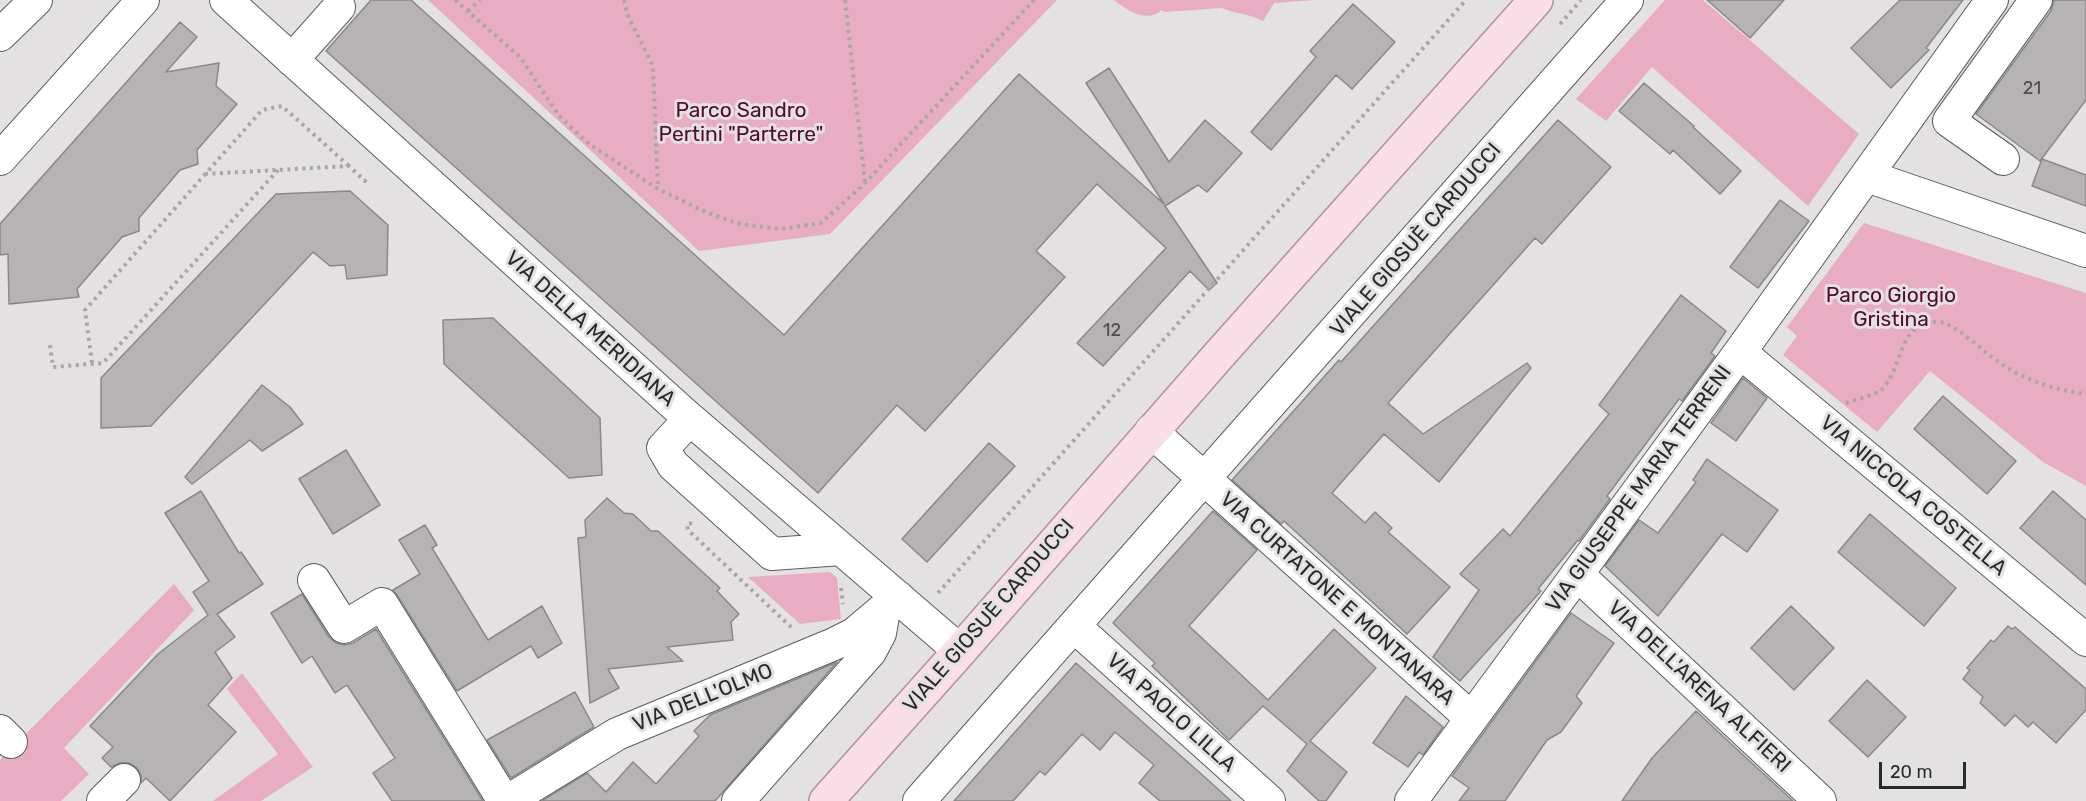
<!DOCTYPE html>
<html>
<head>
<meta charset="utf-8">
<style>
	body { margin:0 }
	#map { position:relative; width:2086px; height:801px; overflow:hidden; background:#e4e1e2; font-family:Rubik,sans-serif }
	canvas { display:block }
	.scale { position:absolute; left:1879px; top:762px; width:87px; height:27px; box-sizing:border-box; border:3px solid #2b2a2a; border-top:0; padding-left:8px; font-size:18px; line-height:21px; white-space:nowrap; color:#2b2a2a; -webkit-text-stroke:4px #e4e1e2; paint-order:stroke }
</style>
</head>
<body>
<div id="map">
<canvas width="2086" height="801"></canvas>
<div class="scale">20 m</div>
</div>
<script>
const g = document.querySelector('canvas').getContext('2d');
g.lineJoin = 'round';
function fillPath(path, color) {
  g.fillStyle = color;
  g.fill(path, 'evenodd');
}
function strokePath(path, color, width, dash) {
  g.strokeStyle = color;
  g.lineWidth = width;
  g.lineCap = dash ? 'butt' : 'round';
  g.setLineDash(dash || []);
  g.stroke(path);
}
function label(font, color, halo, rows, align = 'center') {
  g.font = font + ' Rubik,sans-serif';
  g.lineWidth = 6;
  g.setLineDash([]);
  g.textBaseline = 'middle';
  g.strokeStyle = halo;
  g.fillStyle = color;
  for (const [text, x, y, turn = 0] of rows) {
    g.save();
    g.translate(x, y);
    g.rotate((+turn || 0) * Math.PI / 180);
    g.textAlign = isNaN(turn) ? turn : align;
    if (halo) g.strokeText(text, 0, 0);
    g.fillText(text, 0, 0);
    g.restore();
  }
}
fillPath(new Path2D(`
	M 428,0 L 1057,0 L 830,234 L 699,251 Z
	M 1114,0 L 1315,0 L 1274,3 L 1263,21 C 1248,13 1235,14 1222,8 L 1165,12 L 1161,10 C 1148,24 1126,10 1114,0 Z
	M 1665,0 L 1703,0 L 1859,134 L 1808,206 L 1652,67 L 1606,121 L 1576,99 Z
	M 1864,223 L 2086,293 L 2086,486 L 2043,462 L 1930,371 L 1877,432 L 1783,355 L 1797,336 L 1787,327 Z
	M 830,572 L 837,578 L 841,619 L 800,624 L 748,577 Z
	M 174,584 L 194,610 L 64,748 L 89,774 L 61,801 L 0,801 L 0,760 Z
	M 242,673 L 313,767 L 261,801 L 213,801 L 278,754 L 227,689 Z`), '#e8adc3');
const building = new Path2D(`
	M 371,0 L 411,0 L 784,335 L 1019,74 L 1164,204 L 1086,83 L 1109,68 L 1169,162 L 1205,120 L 1242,153 L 1207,192 L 1198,185 L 1165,206 L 1217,283 L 1209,290 L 1190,271 L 1103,366 L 1077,343 L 1166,248 L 1097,184 L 1036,251 L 1065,277 L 925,431 L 897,405 L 818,493 L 326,51 Z
	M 1707,0 L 1784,0 L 1750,38 Z
	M 1900,0 L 1963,0 L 1926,48 L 1929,50 L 1891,88 L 1851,48 Z
	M 2054,0 L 2086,0 L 2086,100 L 2040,161 L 1976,114 L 2051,11 Z
	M 1353,4 L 1395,42 L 1352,89 L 1336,75 L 1271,150 L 1251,132 L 1316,57 L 1310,51 Z
	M 180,22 L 197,37 L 166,72 L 219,63 L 216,86 L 237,104 L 197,150 L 198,164 L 180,170 L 139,218 L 139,231 L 122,237 L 77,289 L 79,297 L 9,304 L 8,254 L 0,255 L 0,224 Z
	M 1644,83 L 1694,126 L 1693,127 L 1741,171 L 1720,194 L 1673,150 L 1670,154 L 1619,111 Z
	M 1558,120 L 1611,167 L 1542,244 L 1535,238 L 1388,403 L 1423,434 L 1527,363 L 1531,368 L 1439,482 L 1384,434 L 1332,493 L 1365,523 L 1375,512 L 1392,528 L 1388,532 L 1450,587 L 1407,634 L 1284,521 L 1281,524 L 1232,480 L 1339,360 L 1341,362 Z
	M 2042,159 L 2086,175 L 2086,206 L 2032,186 Z
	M 350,191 L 388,225 L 387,275 L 347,279 L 345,265 L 330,266 L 313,252 L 151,426 L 101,428 L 101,378 L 276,194 Z
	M 1780,200 L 1809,221 L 1758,288 L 1730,267 Z
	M 1681,295 L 1726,331 L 1711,353 L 1715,356 L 1682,401 L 1679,399 L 1607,496 L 1610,499 L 1579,541 L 1578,540 L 1538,589 L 1541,591 L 1460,681 L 1433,657 L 1479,590 L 1460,574 L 1503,529 L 1510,536 L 1609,414 L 1599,405 Z
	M 493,318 L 600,418 L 602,475 L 569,478 L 444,364 L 443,320 Z
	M 1743,378 L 1767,398 L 1736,441 L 1711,423 Z
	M 262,385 L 290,407 L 303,424 L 262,451 L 250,440 L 192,484 L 185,477 Z
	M 1943,396 L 2016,461 L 1987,494 L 1914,429 Z
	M 989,443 L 1015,466 L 927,562 L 902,539 Z
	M 346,450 L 380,505 L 333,534 L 299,479 Z
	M 1707,459 L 1778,510 L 1747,552 L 1722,534 L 1658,616 L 1605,566 L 1639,520 L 1658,533 L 1696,482 L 1693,480 Z
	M 201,491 L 239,553 L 241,552 L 263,584 L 217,614 L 235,637 L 215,652 L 232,678 L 208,705 L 236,732 L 170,801 L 146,778 L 141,783 L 141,775 L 137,768 L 129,763 L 120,763 L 111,767 L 102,758 L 113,747 L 90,726 L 158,654 L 208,615 L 193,592 L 209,581 L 165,513 Z
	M 2053,491 L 2086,520 L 2086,585 L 2020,528 Z
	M 607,498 L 624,513 L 633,514 L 651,531 L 658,531 L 720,588 L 717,591 L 739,614 L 731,622 L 733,640 L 667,647 L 683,661 L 608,669 L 619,688 L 590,703 L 578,538 L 586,537 L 585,520 Z
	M 1213,511 L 1257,550 L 1189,626 L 1268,700 L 1334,629 L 1376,668 L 1310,741 L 1347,772 L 1326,801 L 1319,801 L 1287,771 L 1307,744 L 1263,706 L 1229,740 L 1152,666 L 1155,663 L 1113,623 Z
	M 1870,514 L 1956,588 L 1924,626 L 1838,552 Z
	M 425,525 L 437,545 L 432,548 L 488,640 L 542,606 L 562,643 L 538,658 L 531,646 L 457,691 L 397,595 L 393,590 L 420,574 L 399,540 Z
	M 302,594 L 329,637 L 336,643 L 344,645 L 353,643 L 376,629 L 483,801 L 392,801 L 373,773 L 395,758 L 347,685 L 335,693 L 312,656 L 302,663 L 271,613 Z
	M 1791,606 L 1834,648 L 1794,690 L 1751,648 Z
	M 1571,613 L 1614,643 L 1576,696 L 1582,703 L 1561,732 L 1547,740 L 1505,801 L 1459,801 L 1469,788 L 1452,776 Z
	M 2008,626 L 2012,629 L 2015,627 L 2086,689 L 2086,710 L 2056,743 L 2033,722 L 2028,727 L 2015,715 L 2005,726 L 1980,703 L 1983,697 L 1963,679 L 1970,670 L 1967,668 L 1991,640 L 1994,642 Z
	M 837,662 L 715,801 L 542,801 L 587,773 L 606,792 L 633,762 L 656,784 L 699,736 L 694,731 L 710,715 Z
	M 1076,663 L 1208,780 L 1231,801 L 1160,801 L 1139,783 L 1154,765 L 1115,732 L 1100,750 L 1082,734 L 1045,775 L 1040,771 L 1013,801 L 954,801 Z
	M 1867,680 L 1906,717 L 1868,757 L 1829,721 Z
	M 575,692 L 594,727 L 511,778 L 487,740 Z
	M 1406,696 L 1443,727 L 1423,755 L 1419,752 L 1408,767 L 1373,743 Z
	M 1696,711 L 1742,754 L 1793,801 L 1622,801 L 1652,758 Z`);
fillPath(building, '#b6b3b4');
strokePath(building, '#8b8889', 1.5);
const minor = new Path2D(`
	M 226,0 L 690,419 L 960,651
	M 0,35 L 36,0
	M 292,60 L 339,7
	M 0,159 L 143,0
	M 2003,159 L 1949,121 L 2036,0
	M 1867,176 L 2086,251
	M 1740,352 L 2086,640
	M 690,419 L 663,448 L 673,465 L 772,554 L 841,549
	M 1151,431 L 1471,718
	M 1577,574 L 1820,801
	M 314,580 L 344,627 L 382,604 L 504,801
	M 1074,626 L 1269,801
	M 0,731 L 11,742
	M 103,801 L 124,780
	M 508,801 L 617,734 L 834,644 L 854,634 L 898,597
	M 738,801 L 870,652 L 880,633 L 884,610
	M 919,801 L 1627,0
	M 1411,801 L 1740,352 L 1992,0`);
const major = new Path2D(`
	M 826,801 L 960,651 L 1219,355 L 1536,0`);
strokePath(minor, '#5f5b5c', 34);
strokePath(major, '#b0919c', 36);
strokePath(new Path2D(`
	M 455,0 L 520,57 L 559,116 L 589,144 L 658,189 L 708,213 L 740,224 L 781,229 L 821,223 L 865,183 L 1034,0
	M 624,0 L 628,16 L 653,66 L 658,188
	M 845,0 L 865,182
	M 468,11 L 480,0
	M 1560,24 L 1581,0
	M 205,174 L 349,166 L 365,181 L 368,177
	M 50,345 L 53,367 L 103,363 L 278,170
	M 92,363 L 85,310 L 262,110 L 282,106 L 349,166
	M 1846,403 C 1857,399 1872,396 1881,390 C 1899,375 1899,333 1922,325 C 1928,322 1938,321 1944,323 C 1963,330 1983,352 2000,363 C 2026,381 2056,390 2086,394
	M 692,523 L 687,524 L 688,530 L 792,628
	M 841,588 L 843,604
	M 938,593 L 1466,0`), '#a8a6a7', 4, [3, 4.5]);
strokePath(minor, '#fff', 32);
strokePath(major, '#fadee8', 33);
label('18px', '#4e4c4c', null, [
	["21",2032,89],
	["12",1112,331]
]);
label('21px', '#550831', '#e4e1e2', [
	["Parco Sandro",741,111],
	["Pertini \"Parterre\"",741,135],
	["Parco Giorgio",1891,296],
	["Gristina",1891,320]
]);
label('21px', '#2b2a2a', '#e4e1e2', [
	["VIALE GIOSUÈ CARDUCCI",1416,240,-49],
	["VIA DELLA MERIDIANA",590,329,42],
	["VIA GIUSEPPE MARIA TERRENI",1639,489,-54],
	["VIA NICCOLA COSTELLA",1913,496,40],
	["VIA CURTATONE E MONTANARA",1337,599,42],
	["VIALE GIOSUÈ CARDUCCI",989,616,-49],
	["VIA DELL'ARENA ALFIERI",1699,687,43],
	["VIA DELL'OLMO",703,698,-22],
	["VIA PAOLO LILLA",1171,713,42]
]);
</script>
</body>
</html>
